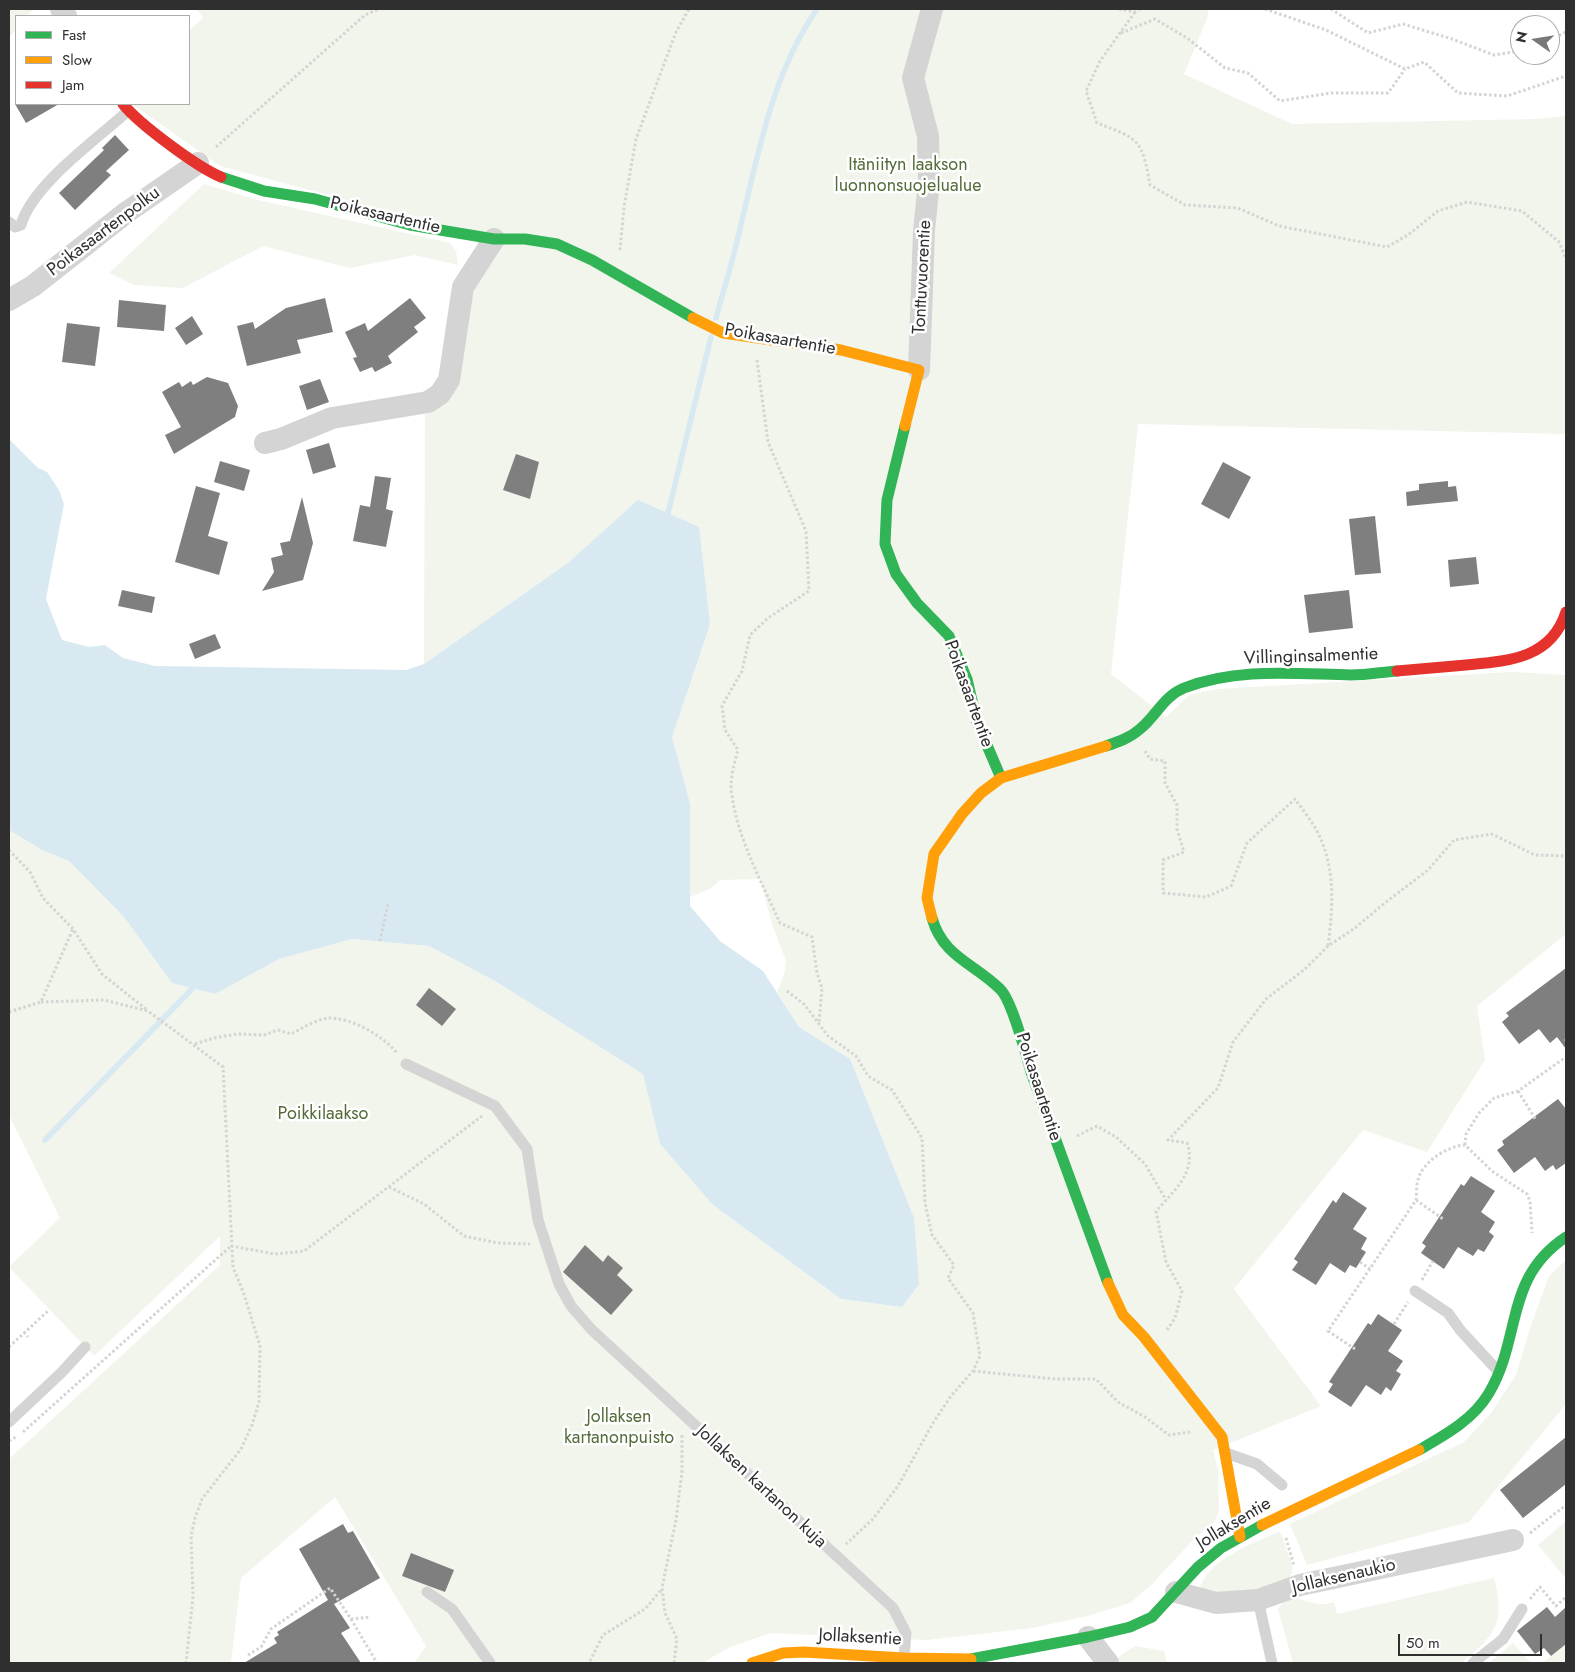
<!DOCTYPE html>
<html>
<head>
<meta charset="utf-8">
<style>
	body { margin:0 }
	#map { position:relative; width:1575px; height:1672px; overflow:hidden; background:#fff; font-family:Jost,sans-serif }
	canvas { display:block }
	.frame { position:absolute; inset:0; border:10px solid #2f2f2f; pointer-events:none }
	.legend { position:absolute; left:15px; top:15px; width:175px; height:90px; box-sizing:border-box; background:#fff; border:1px solid #acacac; margin:0; padding:6px 9px; list-style:none; font-size:15px; color:#2f2f2f }
	.legend li { display:flex; align-items:center; gap:10px; height:25px }
	.legend b { width:25px; border:1px solid #acacac }
	.north { position:absolute; left:1510px; top:15px; width:50px; height:50px; box-sizing:border-box; background:#fff; border:1px solid #acacac; border-radius:50%; rotate:283deg; font-size:14px; font-weight:700; line-height:20px; text-align:center; color:#2f2f2f }
	.north::after { content:''; display:block; margin:auto; width:18px; height:22px; background:#787878; clip-path:polygon(50% 0,100% 100%,50% 72%,0 100%) }
	.scale { position:absolute; left:1398px; top:1634px; width:144px; height:22px; box-sizing:border-box; border:2px solid #2f2f2f; border-top:0; padding-left:6px; font-size:15px; line-height:18px; white-space:nowrap; color:#2f2f2f; -webkit-text-stroke:4px #fff; paint-order:stroke }
</style>
</head>
<body>
<div id="map">
<canvas width="1575" height="1672"></canvas>
<div class="frame"></div>
<ul class="legend">
<li><b style="height:6px;background:#30b455"></b>Fast</li>
<li><b style="height:6px;background:#ff9f0a"></b>Slow</li>
<li><b style="height:6px;background:#e5322d"></b>Jam</li>
</ul>
<div class="north">N</div>
<div class="scale">50 m</div>
</div>
<script>
const g = document.querySelector('canvas').getContext('2d');
g.lineJoin = 'round';
function fillPath(path, color) {
  g.fillStyle = color;
  g.fill(path, 'evenodd');
}
function strokePath(path, color, width, dash) {
  g.strokeStyle = color;
  g.lineWidth = width;
  g.lineCap = dash ? 'butt' : 'round';
  g.setLineDash(dash || []);
  g.stroke(path);
}
function label(font, color, halo, rows, align = 'center') {
  g.font = font + ' Jost,sans-serif';
  g.lineWidth = 5;
  g.setLineDash([]);
  g.textBaseline = 'middle';
  g.strokeStyle = halo;
  g.fillStyle = color;
  for (const [text, x, y, turn = 0] of rows) {
    g.save();
    g.translate(x, y);
    g.rotate((+turn || 0) * Math.PI / 180);
    g.textAlign = isNaN(turn) ? turn : align;
    if (halo) g.strokeText(text, 0, 0);
    g.fillText(text, 0, 0);
    g.restore();
  }
}
fillPath(new Path2D(`
	M 9,9 L 33,9 L 27,16 L 16,16 L 16,29 L 9,38 Z
	M 197,9 L 1208,9 L 1208,16 L 1184,74 L 1292,124 L 1535,119 L 1566,116 L 1566,434 L 1138,424 L 1111,674 L 1166,717 L 1189,695 L 1217,689 L 1512,672 L 1566,675 L 1566,934 L 1477,1006 L 1485,1060 L 1427,1152 L 1363,1130 L 1234,1289 L 1321,1406 L 1213,1450 L 1218,1470 L 1219,1508 L 1216,1520 L 1193,1540 L 1151,1585 L 1130,1603 L 1088,1616 L 1032,1628 L 927,1640 L 771,1633 L 730,1647 L 702,1663 L 414,1663 L 426,1646 L 335,1497 L 241,1578 L 231,1663 L 9,1663 L 9,1459 L 220,1265 L 220,1236 L 94,1356 L 9,1267 L 60,1218 L 9,1115 L 9,830 L 42,850 L 69,861 L 124,917 L 172,983 L 215,994 L 279,959 L 352,939 L 429,946 L 495,981 L 643,1074 L 660,1144 L 713,1205 L 841,1299 L 902,1307 L 850,1059 L 799,1027 L 777,992 L 784,975 L 786,961 L 773,927 L 760,879 L 720,880 L 710,889 L 690,897 L 690,906 L 543,581 L 424,664 L 425,408 L 437,405 L 468,290 L 497,252 L 436,224 L 220,166 L 132,104 L 189,104 L 189,31 L 203,18 Z
	M 204,184 L 258,200 L 450,243 L 456,251 L 458,265 L 415,255 L 350,268 L 263,246 L 183,288 L 134,285 L 109,273 Z
	M 1566,1260 L 1566,1404 L 1469,1522 L 1307,1565 L 1290,1524 L 1464,1442 L 1491,1413 L 1516,1375 L 1530,1328 L 1549,1276 Z
	M 1566,1521 L 1566,1579 L 1538,1545 Z
	M 1278,1532 L 1281,1533 L 1293,1568 L 1290,1578 L 1248,1593 L 1220,1596 L 1200,1590 C 1205,1560 1254,1543 1278,1532 Z
	M 1494,1578 C 1506,1624 1495,1635 1461,1663 L 1293,1663 L 1278,1609 C 1292,1589 1300,1602 1318,1604 C 1323,1605 1329,1603 1334,1602 L 1337,1614 Z
	M 1513,1643 L 1530,1662 L 1542,1663 L 1566,1644 L 1566,1663 L 1489,1663 Z
	M 1135,1646 L 1164,1651 L 1167,1663 L 1118,1663 L 1114,1660 Z`), '#f1f5ec');
fillPath(new Path2D(`
	M 9,439 L 38,468 L 47,472 L 59,490 L 64,504 L 46,599 L 62,640 L 89,647 L 105,645 L 123,658 L 155,666 L 406,670 L 424,664 L 568,563 L 638,500 L 699,527 L 710,624 L 672,737 L 690,804 L 690,906 L 720,941 L 763,971 L 799,1027 L 850,1059 L 914,1218 L 919,1284 L 902,1307 L 841,1299 L 713,1205 L 660,1144 L 643,1074 L 495,981 L 429,946 L 352,939 L 279,959 L 215,994 L 172,983 L 124,917 L 69,861 L 42,850 L 9,830 Z`), '#d8e9f2');
strokePath(new Path2D(`
	M 716,318 C 723,292 731,267 737,241 C 757,161 770,77 817,9
	M 668,513 L 711,337
	M 45,1140 L 192,989`), '#d8e9f2', 5.5);
fillPath(new Path2D(`
	M 15,104 L 59,104 L 26,123 Z
	M 115,135 L 129,150 L 106,171 L 111,175 L 75,210 L 59,193 L 104,150 L 102,148 Z
	M 325,298 L 333,332 L 297,340 L 301,353 L 247,366 L 237,326 L 253,322 L 255,329 L 286,308 Z
	M 410,298 L 426,318 L 414,327 L 418,332 L 388,356 L 392,363 L 375,372 L 372,367 L 360,372 L 353,358 L 357,357 L 345,332 L 365,323 L 368,331 Z
	M 119,300 L 166,305 L 164,331 L 117,327 Z
	M 192,316 L 203,334 L 186,345 L 175,328 Z
	M 67,323 L 100,327 L 95,366 L 62,362 Z
	M 207,377 L 228,383 L 238,406 L 235,417 L 174,454 L 165,435 L 181,427 L 162,392 L 179,382 L 182,387 L 191,381 L 193,385 Z
	M 320,379 L 329,402 L 307,410 L 299,386 Z
	M 329,443 L 336,467 L 313,474 L 306,450 Z
	M 516,454 L 539,462 L 530,499 L 503,490 Z
	M 220,461 L 250,470 L 244,491 L 214,482 Z
	M 1223,462 L 1251,477 L 1229,519 L 1201,504 Z
	M 375,476 L 391,478 L 386,509 L 393,511 L 386,547 L 353,541 L 360,505 L 370,507 Z
	M 1448,481 L 1448,487 L 1456,486 L 1458,501 L 1407,506 L 1406,492 L 1419,490 L 1419,484 Z
	M 196,486 L 220,493 L 208,536 L 228,542 L 219,575 L 175,562 Z
	M 302,497 L 313,543 L 303,580 L 262,591 L 274,572 L 271,558 L 283,555 L 280,543 L 290,541 Z
	M 1375,516 L 1381,573 L 1355,575 L 1349,519 Z
	M 1476,557 L 1479,584 L 1450,587 L 1448,560 Z
	M 122,590 L 155,597 L 152,613 L 118,606 Z
	M 1349,590 L 1353,628 L 1309,633 L 1304,595 Z
	M 215,634 L 221,648 L 195,659 L 189,644 Z
	M 1566,968 L 1566,1049 L 1557,1037 L 1550,1043 L 1539,1029 L 1519,1044 L 1502,1022 L 1509,1016 L 1506,1013 Z
	M 429,988 L 456,1009 L 442,1026 L 416,1005 Z
	M 1558,1099 L 1566,1109 L 1566,1163 L 1556,1170 L 1553,1165 L 1545,1171 L 1535,1157 L 1514,1173 L 1497,1150 L 1504,1145 L 1502,1141 Z
	M 1471,1176 L 1495,1191 L 1481,1212 L 1495,1222 L 1489,1232 L 1494,1236 L 1484,1252 L 1478,1249 L 1473,1256 L 1458,1247 L 1444,1269 L 1421,1253 L 1426,1246 L 1422,1243 L 1461,1184 L 1464,1186 Z
	M 1343,1192 L 1367,1208 L 1353,1229 L 1367,1238 L 1361,1249 L 1366,1252 L 1356,1268 L 1350,1265 L 1345,1273 L 1330,1263 L 1316,1285 L 1292,1270 L 1298,1262 L 1294,1259 L 1333,1200 L 1336,1203 Z
	M 585,1245 L 603,1262 L 608,1255 L 623,1268 L 617,1275 L 633,1290 L 611,1315 L 563,1272 Z
	M 1378,1314 L 1402,1330 L 1388,1351 L 1403,1361 L 1396,1371 L 1401,1374 L 1391,1391 L 1386,1387 L 1381,1395 L 1366,1385 L 1351,1407 L 1328,1392 L 1333,1384 L 1329,1382 L 1368,1323 L 1371,1325 Z
	M 1566,1437 L 1566,1484 L 1523,1518 L 1500,1490 Z
	M 343,1524 L 348,1533 L 353,1531 L 380,1578 L 334,1604 L 350,1628 L 341,1633 L 361,1663 L 244,1663 L 277,1643 L 274,1638 L 279,1635 L 277,1632 L 328,1600 L 299,1549 Z
	M 411,1553 L 454,1570 L 445,1592 L 402,1576 Z
	M 1547,1607 L 1555,1617 L 1566,1607 L 1566,1644 L 1551,1656 L 1544,1648 L 1535,1654 L 1517,1631 Z`), '#7f7f7f');
strokePath(new Path2D(`
	M 1061,9 L 1062,9
	M 1119,9 L 1135,12 L 1140,9
	M 1265,9 L 1326,30 L 1405,69 L 1424,62 L 1458,93 L 1507,96 L 1566,76
	M 1331,9 L 1368,33 L 1403,24 L 1452,39 L 1494,55 L 1520,51
	M 1135,12 L 1100,61 L 1086,91 L 1097,123 C 1140,139 1142,140 1150,185 L 1185,205 L 1238,208 L 1279,226 L 1387,247 L 1408,235 L 1438,211 L 1467,202 L 1522,211 L 1559,242 L 1566,258
	M 1121,33 L 1155,19 L 1187,38 L 1225,68 L 1248,73 L 1280,101 L 1331,93 L 1388,93 L 1405,69
	M 1550,40 L 1566,32
	M 216,147 L 365,15 L 379,9
	M 620,250 L 624,207 L 636,139 L 676,32 L 689,9
	M 757,360 L 768,442 L 806,531 L 809,591 L 768,618 L 750,635 L 742,671 L 722,706 L 725,730 L 738,750 C 734,765 729,780 732,796 C 738,839 762,883 780,923 L 812,937 L 817,973 L 822,988 L 819,1023
	M 1145,751 L 1150,759 L 1165,761 L 1165,783 L 1177,805 L 1177,829 L 1184,852 L 1163,860 L 1163,893 L 1206,897 L 1231,886 L 1247,843 L 1295,799 C 1302,809 1311,820 1317,831 C 1336,868 1333,906 1328,946
	M 9,850 L 30,872 L 43,898 L 73,929 L 102,974 L 147,1010
	M 380,941 L 388,904
	M 787,991 L 804,1004 L 828,1036 L 856,1056 L 868,1076 L 892,1090 L 922,1138 L 925,1203 L 932,1235 L 954,1265 L 948,1278 L 973,1313 L 980,1356 L 973,1371 L 951,1396 L 933,1423 L 898,1486 L 873,1519 L 846,1544
	M 41,1002 L 104,1000 L 148,1011 L 223,1067 L 233,1267 L 244,1294 L 260,1346 L 259,1402 L 252,1425 L 241,1449 L 202,1499 L 195,1518 L 191,1536 L 193,1597 L 186,1663
	M 9,1012 L 41,1002 L 73,929
	M 1565,1039 L 1566,1040
	M 195,1044 L 214,1038 L 237,1034 L 264,1035 L 278,1030 L 291,1034 C 301,1029 317,1019 328,1018 C 352,1018 382,1035 397,1053
	M 1518,1091 L 1536,1120
	M 1077,1136 L 1097,1126 L 1116,1137 L 1145,1164 L 1166,1200
	M 1465,1145 L 1466,1134 L 1479,1113 L 1494,1098 L 1518,1091 L 1566,1057
	M 389,1187 L 424,1204 L 464,1236 L 498,1243 L 530,1244
	M 1416,1200 L 1443,1219
	M 231,1246 L 275,1254 L 304,1251 L 482,1116
	M 1360,1262 L 1370,1269
	M 1422,1280 L 1433,1261
	M 1394,1324 L 1408,1302
	M 1167,1330 L 1175,1318 L 1182,1291 L 1166,1262 L 1156,1211 C 1174,1191 1197,1172 1187,1143 L 1168,1140 L 1218,1088 L 1233,1042 L 1266,999 L 1305,969 L 1328,946 L 1355,928 L 1386,902 L 1428,870 L 1454,840 L 1492,834 L 1535,855 L 1566,856
	M 24,1332 L 28,1337
	M 9,1347 L 49,1310
	M 1355,1349 L 1328,1331 L 1416,1200 C 1417,1194 1416,1186 1418,1180 C 1422,1162 1447,1146 1465,1145 L 1492,1171 L 1527,1194 L 1530,1201 L 1532,1233
	M 973,1371 L 1055,1379 L 1096,1379 L 1118,1402 L 1145,1417 L 1169,1435 L 1190,1432
	M 23,1432 L 231,1246
	M 9,1441 L 16,1437
	M 1530,1533 L 1566,1505
	M 1286,1538 L 1294,1566
	M 1530,1599 L 1540,1587 L 1556,1606 L 1566,1597
	M 351,1619 L 377,1663
	M 248,1655 L 261,1647 L 271,1629 L 330,1588 L 351,1619 L 370,1617
	M 590,1661 L 603,1635 L 645,1609 L 662,1589
	M 674,1663 L 677,1639 L 665,1613 L 662,1588 L 676,1520 L 682,1471 L 682,1434`), '#d4d4d4', 3, [2.5, 2.5]);
strokePath(new Path2D(`
	M 9,222 L 15,227 L 21,225 C 32,185 96,140 128,111
	M 406,1064 L 495,1106 L 527,1149 L 538,1220 L 559,1284 L 571,1306 L 591,1329 L 893,1608 L 906,1633 L 904,1658
	M 1415,1291 L 1448,1313 L 1461,1331 L 1498,1371
	M 9,1422 L 61,1373 L 85,1347
	M 1226,1453 L 1257,1464 L 1282,1485
	M 427,1592 L 452,1609 L 490,1663
	M 1258,1600 L 1272,1663
	M 1473,1663 L 1503,1639 L 1522,1609`), '#d4d4d4', 11);
strokePath(new Path2D(`
	M 61,9 L 66,16
	M 9,300 L 33,286 L 127,212 L 198,163
	M 919,370 L 924,231 L 929,181 L 928,136 L 913,78 L 932,9
	M 265,443 L 281,439 L 332,418 L 428,402 L 440,394 L 449,380 L 463,287 L 494,239
	M 1176,1592 L 1216,1603 L 1258,1600 L 1300,1585 L 1513,1540
	M 1088,1637 L 1108,1663`), '#d4d4d4', 22);
strokePath(new Path2D(`
	M 221,177 L 264,191 L 315,199 L 410,225 L 494,239 L 525,239 L 557,244 L 592,260 L 693,318
	M 905,426 L 887,500 L 885,544 L 896,574 L 917,603 L 949,636 L 967,679 L 977,722 L 1001,778
	M 1106,746 C 1118,742 1130,738 1140,729 C 1156,716 1164,696 1184,688 C 1237,667 1296,674 1351,675 C 1367,675 1382,672 1397,671
	M 932,918 C 943,957 974,963 1000,989 C 1012,1000 1026,1055 1031,1072 L 1108,1283
	M 1419,1450 C 1445,1435 1473,1420 1489,1393 C 1522,1337 1504,1278 1566,1237
	M 971,1659 L 1088,1637 L 1130,1627 L 1152,1617 L 1198,1567 L 1221,1548 L 1262,1525`), '#30b455', 11);
strokePath(new Path2D(`
	M 693,318 L 723,333 L 841,350 L 919,370 L 905,426
	M 932,918 L 927,898 L 934,854 L 962,814 L 981,793 L 1001,778 L 1106,746
	M 1108,1283 L 1123,1315 L 1144,1337 L 1222,1437 L 1240,1537
	M 1262,1525 L 1419,1450
	M 752,1663 L 783,1653 L 804,1652 L 904,1658 L 971,1659`), '#ff9f0a', 11);
strokePath(new Path2D(`
	M 123,104 C 139,124 197,167 221,177
	M 1397,671 C 1420,669 1443,667 1466,665 C 1508,661 1551,659 1566,612`), '#e5322d', 11);
label('18px', '#546c3a', '#fff', [
	["Itäniityn laakson",908,166],
	["luonnonsuojelualue",908,187],
	["Poikkilaakso",323,1115],
	["Jollaksen",619,1418],
	["kartanonpuisto",619,1439]
]);
label('18px', '#2f2f2f', '#fff', [
	["Poikasaartentie",385,216,13],
	["Poikasaartenpolku",104,232,-37],
	["Tonttuvuorentie",923,277,-87],
	["Poikasaartentie",780,340,10],
	["Villinginsalmentie",1311,657,-2],
	["Poikasaartentie",968,694,70],
	["Poikasaartentie",1038,1087,72],
	["Jollaksen kartanon kuja",761,1487,43],
	["Jollaksentie",1234,1524,-31],
	["Jollaksenaukio",1344,1577,-13],
	["Jollaksentie",860,1638,3]
]);
</script>
</body>
</html>
